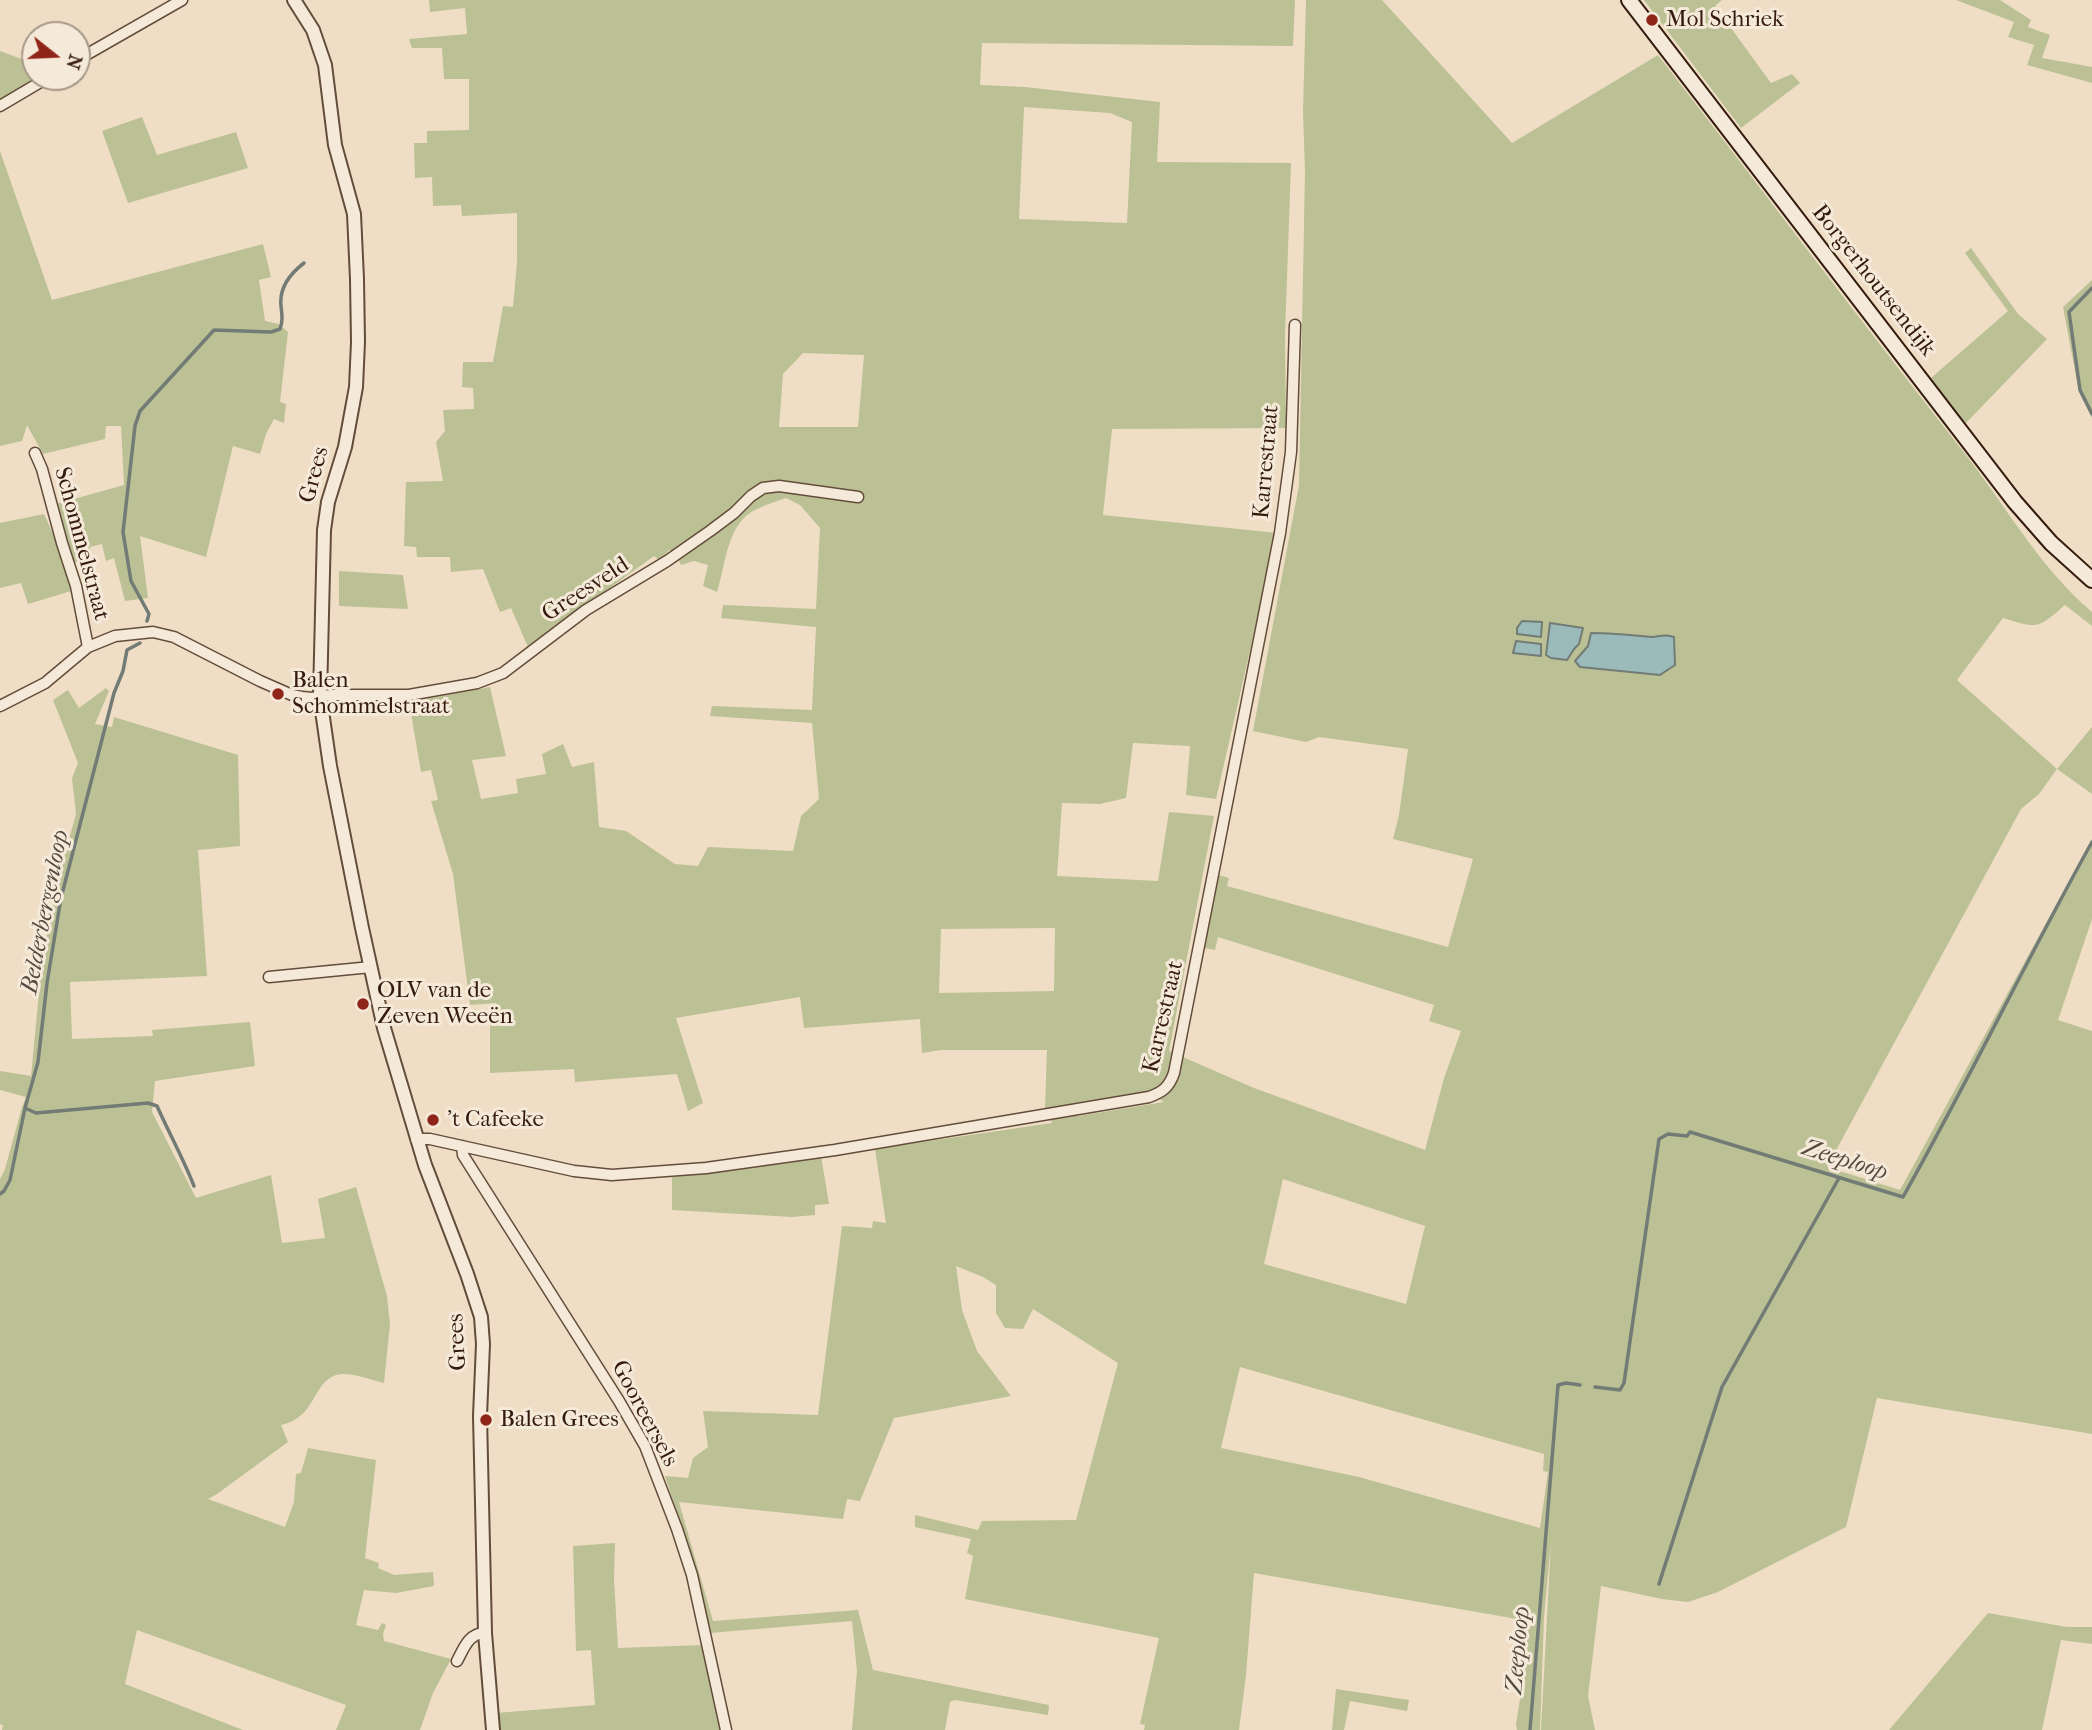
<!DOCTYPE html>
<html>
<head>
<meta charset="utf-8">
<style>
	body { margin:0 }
	#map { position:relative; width:2092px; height:1730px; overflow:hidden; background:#efdec5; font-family:"IM FELL French Canon",serif }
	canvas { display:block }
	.north { position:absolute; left:21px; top:21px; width:70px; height:70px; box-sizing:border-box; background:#f5ead9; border:2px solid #a89787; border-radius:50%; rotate:108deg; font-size:19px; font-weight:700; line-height:28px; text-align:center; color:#351b0d }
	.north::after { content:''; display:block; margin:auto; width:24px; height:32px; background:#8f2418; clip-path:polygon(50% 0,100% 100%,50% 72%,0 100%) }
</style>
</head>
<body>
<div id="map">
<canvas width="2092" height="1730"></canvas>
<div class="north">N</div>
</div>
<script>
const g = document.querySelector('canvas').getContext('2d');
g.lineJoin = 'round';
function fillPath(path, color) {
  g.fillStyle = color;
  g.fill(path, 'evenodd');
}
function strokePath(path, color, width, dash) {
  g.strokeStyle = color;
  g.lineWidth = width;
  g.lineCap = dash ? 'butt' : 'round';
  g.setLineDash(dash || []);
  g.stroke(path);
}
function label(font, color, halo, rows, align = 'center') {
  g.font = font + ' "IM FELL French Canon",serif';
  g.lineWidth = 6;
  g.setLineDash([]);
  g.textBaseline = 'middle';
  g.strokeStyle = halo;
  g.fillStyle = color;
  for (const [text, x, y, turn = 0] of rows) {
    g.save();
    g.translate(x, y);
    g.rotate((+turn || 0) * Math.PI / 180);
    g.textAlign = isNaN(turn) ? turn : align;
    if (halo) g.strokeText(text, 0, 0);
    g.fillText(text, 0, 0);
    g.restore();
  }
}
fillPath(new Path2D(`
	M 429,0 L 1295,0 L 1293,46 L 982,43 L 980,85 L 1025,87 L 1160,102 L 1157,162 L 1291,163 L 1285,335 L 1286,428 L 1112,429 L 1103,515 L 1277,533 L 1216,799 L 1186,795 L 1190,746 L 1133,743 L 1126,798 L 1100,804 L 1062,803 L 1057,876 L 1158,881 L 1169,812 L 1214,816 L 1169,1051 L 1254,1088 L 1425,1150 L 1444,1078 L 1461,1031 L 1429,1021 L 1434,1005 L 1218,937 L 1215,950 L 1204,948 L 1219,875 L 1229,878 L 1227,886 L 1448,947 L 1473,859 L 1393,839 L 1399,815 L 1408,749 L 1319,737 L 1306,742 L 1253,731 L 1299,485 L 1305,172 L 1303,111 L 1306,0 L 1382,0 L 1512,143 L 1658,55 C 1761,188 1862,323 1966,455 C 2007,508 2041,569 2092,612 L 2092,626 L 2065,605 C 2037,629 2039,629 2003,618 L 1957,680 L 2057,769 L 2092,727 L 2092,794 L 2057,769 L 2039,794 L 2021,809 L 1827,1167 L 1900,1190 L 2092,839 L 2092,919 L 2058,1020 L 2092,1031 L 2092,1434 L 1877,1398 L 1846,1527 L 1718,1592 L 1688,1602 L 1662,1599 L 1601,1586 L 1588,1696 L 1595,1730 L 1541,1730 L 1551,1541 L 1544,1618 L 1540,1730 L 1517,1730 L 1516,1725 L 1522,1686 L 1528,1621 L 1254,1573 L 1246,1675 L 1239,1730 L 1144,1730 L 1145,1725 L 1140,1724 L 1159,1638 L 965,1599 L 973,1556 L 967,1553 L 971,1539 L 915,1527 L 915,1515 L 978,1530 L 982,1521 L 1076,1520 L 1118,1363 L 1033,1309 L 1023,1329 L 1005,1328 L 996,1313 L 996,1285 L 983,1277 L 956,1266 L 962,1310 L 977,1351 L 1011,1396 L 894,1418 L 860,1501 L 847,1499 L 843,1519 L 679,1502 L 713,1621 L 858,1610 L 873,1670 L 1049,1705 L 1048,1715 L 955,1700 L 950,1702 L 945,1730 L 852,1730 L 857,1671 L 852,1621 L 710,1633 L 695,1569 L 665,1476 L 688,1478 L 693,1458 L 708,1447 L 703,1411 L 818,1415 L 842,1226 L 872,1228 L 873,1221 L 886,1223 L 875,1149 L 1052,1123 L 1045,1108 L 1047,1050 L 941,1050 L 922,1053 L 920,1019 L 804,1028 L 800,997 L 676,1018 L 703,1103 L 688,1111 L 677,1074 L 575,1082 L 574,1069 L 490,1073 L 490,1022 L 499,1021 L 496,1003 L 470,1005 L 453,874 L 431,801 L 438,800 L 431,770 L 421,772 L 409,702 L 490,687 L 506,756 L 472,760 L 481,799 L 518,793 L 516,779 L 546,774 L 542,754 L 563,744 L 572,767 L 594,762 L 599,827 L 626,831 L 675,864 L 698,866 L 708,847 L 793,851 L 801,816 L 819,799 L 812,723 L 710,716 L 712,706 L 812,710 L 816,627 L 721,618 L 723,605 L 816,609 L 820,528 L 800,505 L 786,498 C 772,503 757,507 746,516 C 726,534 725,568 717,592 L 703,586 L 708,565 L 694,561 L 681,565 L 675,553 L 669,550 L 659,560 L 654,556 L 528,647 L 511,608 L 500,612 L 483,569 L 451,572 L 450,557 L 417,557 L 416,547 L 404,546 L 406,482 L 443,481 L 436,442 L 445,431 L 443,410 L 474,409 L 473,388 L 462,387 L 463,362 L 493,362 L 503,306 L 513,307 L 517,262 L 517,213 L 462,216 L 461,205 L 433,206 L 432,177 L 415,178 L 414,143 L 427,143 L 427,131 L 469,130 L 469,79 L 444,79 L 442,48 L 412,48 L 409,39 L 467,34 L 465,8 L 430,12 ZM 1024,107 L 1110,113 L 1132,122 L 1127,223 L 1019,219 ZM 803,353 L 864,355 L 858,427 L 779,427 L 783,374 ZM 1055,928 L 1054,991 L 939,993 L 941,929 ZM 1151,1093 L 1164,1102 L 1078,1116 L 1074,1107 ZM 1283,1179 L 1425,1226 L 1406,1304 L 1264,1264 ZM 1240,1367 L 1544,1454 L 1543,1471 L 1548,1472 L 1540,1528 L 1359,1477 L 1221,1448 Z
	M 1644,0 L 1722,0 L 1715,6 L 1771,83 L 1792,74 L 1800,83 L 1741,128 Z
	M 1956,0 L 2000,0 L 2031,20 L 2028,27 L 2050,35 L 2042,58 L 2092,67 L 2092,83 L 2027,65 L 2034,45 L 2008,37 L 2014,22 Z
	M 0,51 L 35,64 L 35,77 L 38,77 L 0,101 Z
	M 142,117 L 157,155 L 236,132 L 248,168 L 128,203 L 102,131 Z
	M 0,151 L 52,300 L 263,244 L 271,277 L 259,280 L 265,321 L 279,324 L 288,332 L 280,402 L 286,404 L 284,423 L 274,419 L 266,434 L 260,454 L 233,446 L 206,557 L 140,536 L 148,598 L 125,601 L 114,558 L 106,561 L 102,544 L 90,547 L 91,558 L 73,563 L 56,504 L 124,485 L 121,426 L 106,426 L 105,439 L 43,454 L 27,425 L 22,441 L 0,446 Z
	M 1971,248 L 2018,314 L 2047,339 L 1965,424 L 1931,378 L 2008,311 L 1965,253 Z
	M 2092,280 L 2092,418 L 2079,392 L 2063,307 Z
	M 44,514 L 59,547 L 71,591 L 28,604 L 21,583 L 0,588 L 0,523 Z
	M 339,571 L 403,575 L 408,609 L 339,606 Z
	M 106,688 L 109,691 L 95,724 L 112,727 L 114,717 L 238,755 L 240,846 L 198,850 L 207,976 L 70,982 L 72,1039 L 153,1036 L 152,1030 L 250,1022 L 255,1066 L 155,1081 L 152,1112 L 196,1198 L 271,1175 L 282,1243 L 325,1238 L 318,1199 L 356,1187 L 387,1296 L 390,1324 L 384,1383 C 371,1380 349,1371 336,1375 C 312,1383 316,1418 281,1425 L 288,1442 L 217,1494 L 208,1499 L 285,1527 L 294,1502 L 296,1474 L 301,1473 L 308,1448 L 376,1460 L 365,1558 L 379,1563 L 378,1568 L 394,1575 L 433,1572 L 434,1586 L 396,1593 L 364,1590 L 356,1625 L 378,1630 L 382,1623 L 386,1625 L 383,1634 L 384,1641 L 451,1659 L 433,1693 L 420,1730 L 336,1730 L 346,1705 L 137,1630 L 125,1684 L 243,1730 L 2,1730 L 3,1725 L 0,1724 L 0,1179 L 5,1169 L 22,1107 L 26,1097 L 0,1090 L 0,1071 L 31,1076 L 41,972 L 48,926 L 62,865 L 76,814 L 72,778 L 78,763 L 53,700 L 68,690 L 79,708 Z
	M 821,1156 L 829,1204 L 815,1205 L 815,1215 L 792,1217 L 672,1210 L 672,1177 Z
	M 615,1543 L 614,1579 L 618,1648 L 704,1645 L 720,1730 L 497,1730 L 496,1713 L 595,1705 L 591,1650 L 576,1651 L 573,1546 Z
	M 1988,1613 L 2067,1627 L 2092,1627 L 2092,1644 L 2061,1640 L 2042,1730 L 1889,1730 Z
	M 1336,1689 L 1409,1700 L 1407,1711 L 1350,1701 L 1344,1730 L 1332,1730 Z`), '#bbc194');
const water = new Path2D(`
	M 1522,621 L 1542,622 L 1541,637 L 1517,634 L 1517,628 Z
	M 1550,623 L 1583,628 L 1579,644 L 1574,649 L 1567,660 L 1551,658 L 1546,655 Z
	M 1591,633 C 1611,633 1631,635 1651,637 C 1660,637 1665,633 1674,637 L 1675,665 L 1660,675 L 1580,667 L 1575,661 L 1588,646 Z
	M 1516,641 L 1541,644 L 1541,656 L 1513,653 Z`);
fillPath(water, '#9bbbbb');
strokePath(water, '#727b75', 2);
strokePath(new Path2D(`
	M 2092,288 L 2069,312 L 2080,390 L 2092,414
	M 147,621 L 149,614 L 131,581 L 123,532 L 135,426 L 140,411 L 214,330 L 271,332 L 280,329 C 283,321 282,315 281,306 C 279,288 291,273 304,263
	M 25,1108 L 36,1113 L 148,1103 L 157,1106 C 169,1133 183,1158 194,1186
	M 0,1194 L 4,1191 L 10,1180 L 25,1108 L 38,1062 L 47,983 L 61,898 L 114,693 L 123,671 L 127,650 L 140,643
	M 1595,1387 L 1620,1390 L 1624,1383 L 1659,1139 L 1668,1134 L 1687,1136 L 1690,1132 L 1903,1197 C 1969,1080 2027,959 2092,842
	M 1659,1584 L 1722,1387 L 1839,1178
	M 1530,1730 L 1558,1385 L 1566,1383 L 1580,1385`), '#727b75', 3.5);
const minor = new Path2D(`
	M 77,60 L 182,0
	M 0,106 L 49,77
	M 35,453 L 42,469 L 62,543 L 76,586 L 88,647
	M 0,706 L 45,683 L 88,647 L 115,636 L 153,632 L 174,637 L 260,681 L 292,695 L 302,697 L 312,698 L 331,695 L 409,695 L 477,683 L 503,673 L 586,610 L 667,561 L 710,531 L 734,513 L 751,496 L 763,488 L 779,486 L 858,497
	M 269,977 L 371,967
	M 416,1139 L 430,1139 L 574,1171 L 612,1175 L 706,1168 L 835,1150 L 1149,1097 C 1163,1092 1169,1087 1174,1073 L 1280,533 L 1291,452 L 1295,325
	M 462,1146 L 463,1155 L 619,1401 L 645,1446 L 677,1529 L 692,1575 L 726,1730
	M 457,1661 C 464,1648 469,1633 485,1633`);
const tertiary = new Path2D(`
	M 294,0 L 313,30 L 325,65 L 335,145 L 354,214 L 357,279 L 358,342 L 356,387 L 345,447 L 328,502 L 324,530 L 320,697 L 330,766 L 362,928 L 384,1028 L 425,1165 L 467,1274 L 481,1317 L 483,1344 L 480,1416 L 485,1633 L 493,1730`);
const secondary = new Path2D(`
	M 1629,0 L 2015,502 L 2051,543 L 2092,580`);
strokePath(minor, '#644c3b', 13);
strokePath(tertiary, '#644c3b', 16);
strokePath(secondary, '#351b0d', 18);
strokePath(minor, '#f5ead9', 10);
strokePath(tertiary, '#f5ead9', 12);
strokePath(secondary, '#f5ead9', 14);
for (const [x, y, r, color] of [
	[1652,20,7,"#8f2418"],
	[278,694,7,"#8f2418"],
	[363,1004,7,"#8f2418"],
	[433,1120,7,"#8f2418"],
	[486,1420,7,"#8f2418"]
]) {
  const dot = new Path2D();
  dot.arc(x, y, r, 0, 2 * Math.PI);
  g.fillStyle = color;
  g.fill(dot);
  strokePath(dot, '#f5ead9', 2.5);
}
label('23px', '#351b0d', '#f5ead9', [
	["Mol Schriek",1666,20],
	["Balen",292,681],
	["Schommelstraat",292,707],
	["OLV van de",377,991],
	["Zeven Weeën",377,1017],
	["'t Cafeeke",447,1120],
	["Balen Grees",500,1420]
], 'left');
label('23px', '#351b0d', '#f5ead9', [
	["Borgerhoutsendijk",1873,281,52],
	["Karrestraat",1267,462,-85],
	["Grees",315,475,-75],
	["Schommelstraat",81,544,75],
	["Greesveld",586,590,-33],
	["Karrestraat",1164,1017,-77],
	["Grees",458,1342,-93],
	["Gooreersels",644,1414,62]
]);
label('italic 24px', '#544b41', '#f5ead9', [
	["Belderbergenloop",46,912,-79],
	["Zeeploop",1845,1161,17],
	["Zeeploop",1519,1650,-85]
]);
</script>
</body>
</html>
